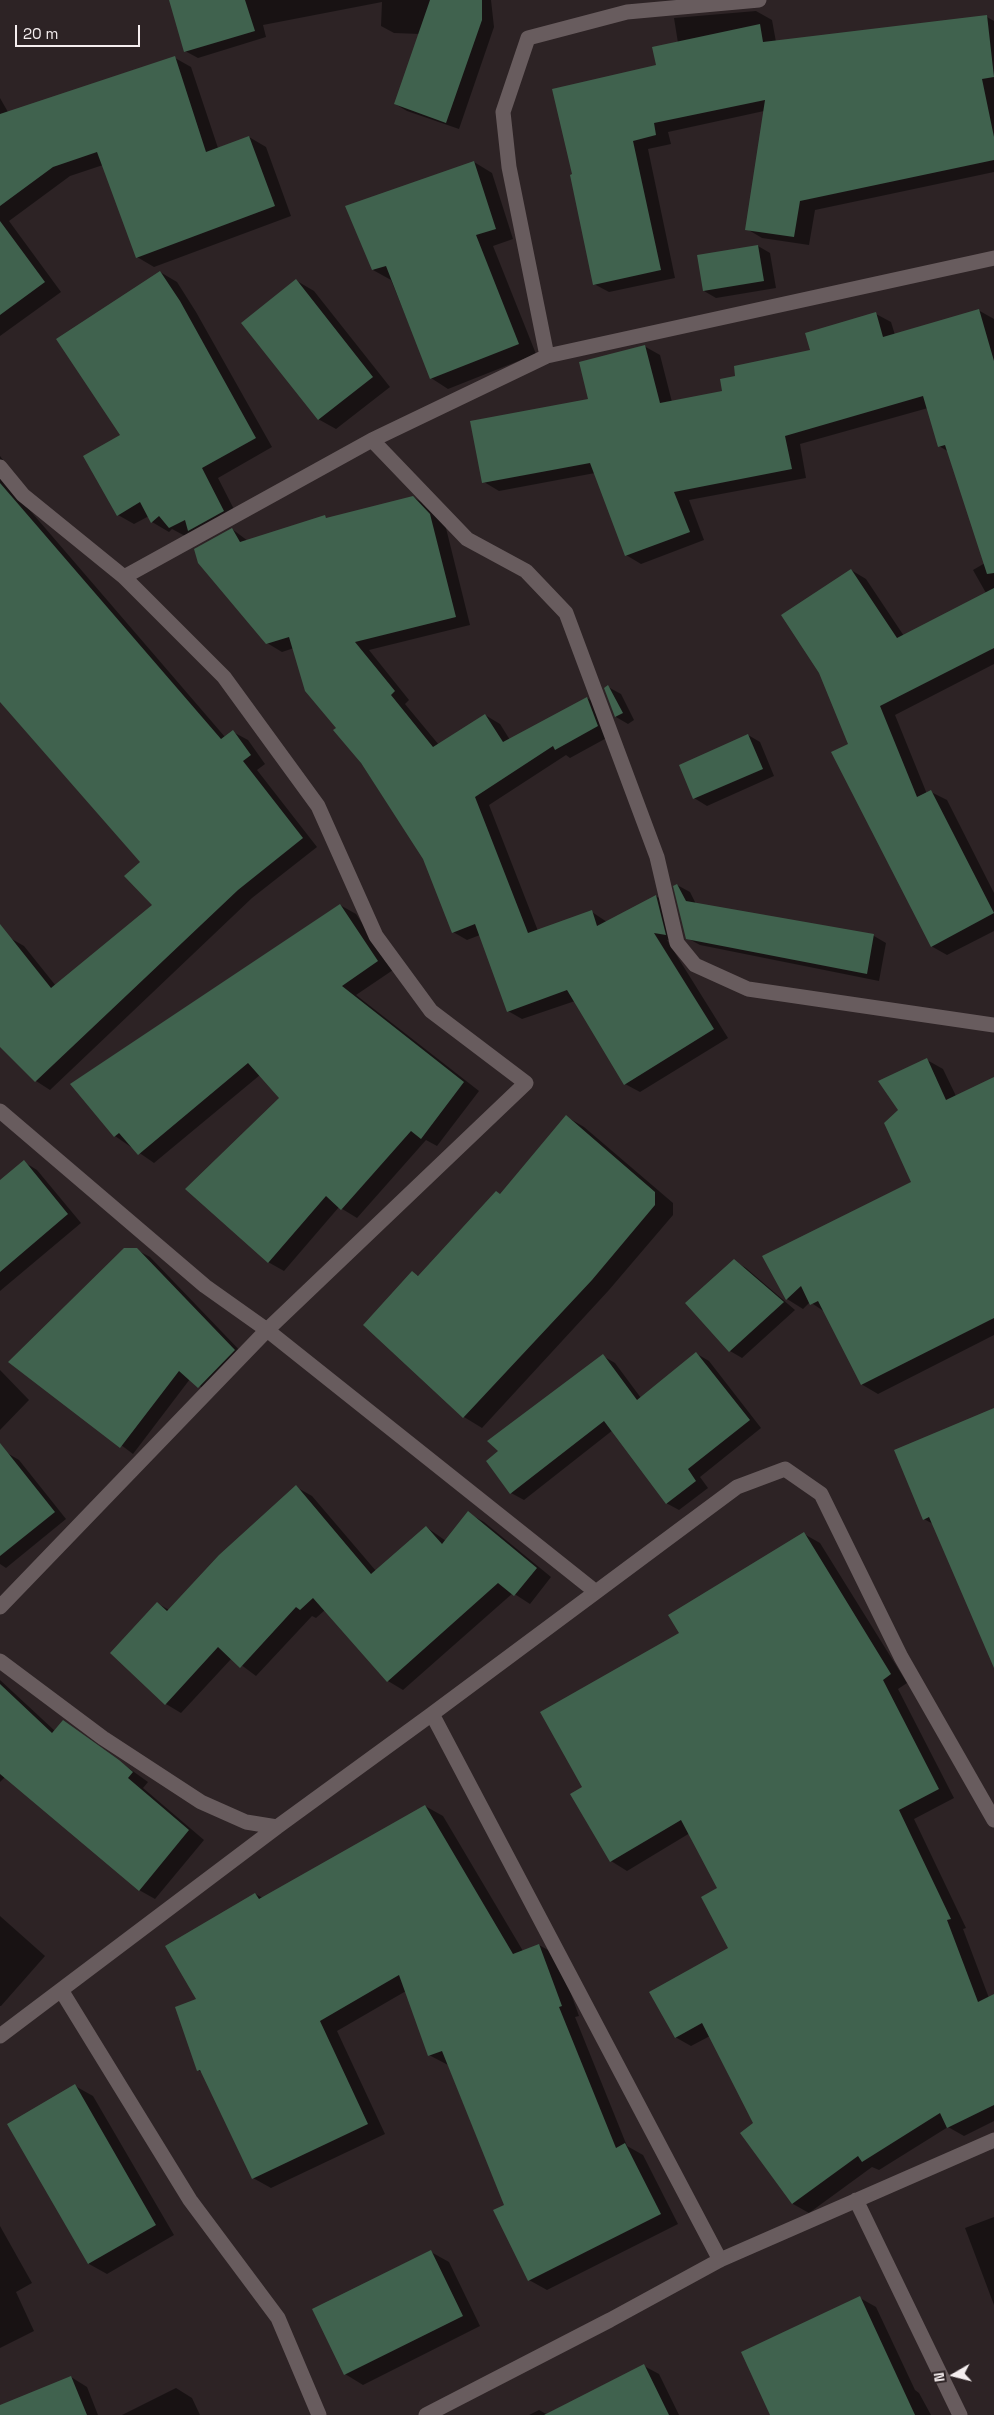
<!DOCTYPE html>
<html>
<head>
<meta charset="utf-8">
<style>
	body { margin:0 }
	#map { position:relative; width:994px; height:2415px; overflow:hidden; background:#2d2325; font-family:"Space Grotesk",sans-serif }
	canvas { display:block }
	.north { position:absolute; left:929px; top:2350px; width:50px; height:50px; -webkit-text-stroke:4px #2d2325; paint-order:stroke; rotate:262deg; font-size:14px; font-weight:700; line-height:20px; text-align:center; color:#f5eeef }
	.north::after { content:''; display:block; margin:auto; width:18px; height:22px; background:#f5eeef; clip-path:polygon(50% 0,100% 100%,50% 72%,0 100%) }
	.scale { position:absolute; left:15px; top:25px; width:125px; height:22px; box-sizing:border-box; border:2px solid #f5eeef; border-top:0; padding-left:6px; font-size:15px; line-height:18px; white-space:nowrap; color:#f5eeef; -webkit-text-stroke:4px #2d2325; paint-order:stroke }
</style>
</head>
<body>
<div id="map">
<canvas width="994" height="2415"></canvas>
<div class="north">N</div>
<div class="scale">20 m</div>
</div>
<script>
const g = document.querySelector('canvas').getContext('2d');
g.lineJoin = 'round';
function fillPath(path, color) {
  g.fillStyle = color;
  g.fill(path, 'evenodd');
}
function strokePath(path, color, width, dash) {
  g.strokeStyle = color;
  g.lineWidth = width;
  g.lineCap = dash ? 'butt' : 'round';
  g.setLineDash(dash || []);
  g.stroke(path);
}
fillPath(new Path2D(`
	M 170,0 L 491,0 L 494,27 L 459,129 L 407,111 L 395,104 L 420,34 L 394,33 L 381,26 L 382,2 L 263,25 L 266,37 L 198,58 L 185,51 Z
	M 756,11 L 772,20 L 776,42 L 987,17 L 994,21 L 994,172 L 815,210 L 809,245 L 762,238 L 747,229 L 764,111 L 668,132 L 671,144 L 648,149 L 675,278 L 609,292 L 594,284 L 571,176 L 678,43 L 674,18 Z
	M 175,58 L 191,67 L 218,148 L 249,137 L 266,147 L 291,216 L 154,267 L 137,257 L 103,165 L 70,176 L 9,221 L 61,292 L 0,336 L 0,98 L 8,112 Z
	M 474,162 L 492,173 L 513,239 L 493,246 L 536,354 L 448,389 L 431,378 L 391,280 L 373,270 Z
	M 758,246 L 770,253 L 776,288 L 716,298 L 704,291 Z
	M 160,272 L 177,282 L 196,312 L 272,447 L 218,478 L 240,521 L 187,537 L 172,529 L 169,532 L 152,522 L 149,516 L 134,524 L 118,515 L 121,436 Z
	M 297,281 L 314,291 L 390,387 L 336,429 L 318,419 Z
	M 978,310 L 994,319 L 994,664 L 895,715 L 927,794 L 931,792 L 947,800 L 994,893 L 994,931 L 947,955 L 931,946 L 850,745 L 851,570 L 866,579 L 904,636 L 986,593 L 973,570 L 985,563 L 949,452 L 939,446 L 928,408 L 800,444 L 806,478 L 689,500 L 704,540 L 641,564 L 626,555 L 595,473 L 499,491 L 484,482 L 589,400 L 644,346 L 660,355 L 672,402 L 724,392 L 737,377 L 812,351 L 876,314 L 891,322 L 895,335 Z
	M 0,456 L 9,468 L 21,500 L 225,737 L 233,732 L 248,740 L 265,764 L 257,770 L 317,847 L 252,898 L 50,1090 L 36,1081 L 0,1045 L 0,946 L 10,938 L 24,946 L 56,986 L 153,905 L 142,862 L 0,700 Z
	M 413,497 L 428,506 L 445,524 L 470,625 L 369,650 L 409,700 L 405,704 L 439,745 L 485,715 L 500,724 L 510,740 L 587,698 L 602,707 L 612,735 L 570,758 L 566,755 L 489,805 L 538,931 L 592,912 L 607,922 L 656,896 L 671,905 L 680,942 L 667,940 L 728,1038 L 640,1092 L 625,1084 L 575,1001 L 522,1019 L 508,1011 L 480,935 L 467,940 L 453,932 L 424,859 L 338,728 L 294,648 L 282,652 L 267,643 L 232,529 L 248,541 L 325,517 L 328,519 Z
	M 608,687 L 621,694 L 634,720 L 628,724 L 616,717 L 605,688 Z
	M 748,735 L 760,742 L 774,776 L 707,806 L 694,798 Z
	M 677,885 L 690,892 L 696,904 L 874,936 L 886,943 L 879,981 L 700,945 L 687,938 Z
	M 340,905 L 356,914 L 393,970 L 356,995 L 479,1091 L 437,1146 L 426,1140 L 357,1218 L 339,1207 L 284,1271 L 268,1262 L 280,1098 L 260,1075 L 154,1163 L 115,1136 Z
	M 927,1060 L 943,1069 L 956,1096 L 994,1078 L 994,1335 L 878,1394 L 861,1384 L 825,1312 L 810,1302 L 803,1309 L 787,1299 L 764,1256 L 913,1182 L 900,1110 Z
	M 567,1117 L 584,1127 L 673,1203 L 673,1215 L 609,1290 L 482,1428 L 464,1417 L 364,1325 L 412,1273 L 419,1276 L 501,1195 Z
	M 24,1162 L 37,1170 L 81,1223 L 0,1291 L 0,1182 Z
	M 137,1250 L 150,1257 L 246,1357 L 211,1394 L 190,1379 L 133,1454 L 10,1361 Z
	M 734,1261 L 746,1268 L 795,1310 L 742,1358 L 730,1351 Z
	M 697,1354 L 709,1361 L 761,1428 L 700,1477 L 708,1488 L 679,1510 L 666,1503 L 613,1430 L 524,1500 L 511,1493 L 603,1356 L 615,1363 L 641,1398 Z
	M 0,1370 L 29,1400 L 0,1430 Z
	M 994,1410 L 994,1646 L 933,1524 L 924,1519 Z
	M 7,1453 L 19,1460 L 66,1519 L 6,1568 L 0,1564 L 0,1459 Z
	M 296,1487 L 312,1496 L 376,1571 L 426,1527 L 446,1541 L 468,1513 L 484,1522 L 551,1577 L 530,1604 L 513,1593 L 403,1690 L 388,1681 L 325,1610 L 316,1618 L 312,1616 L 256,1676 L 232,1658 L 181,1713 L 166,1704 L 111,1653 L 157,1603 L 169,1610 Z
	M 804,1534 L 820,1543 L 907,1683 L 898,1689 L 954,1798 L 914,1819 L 966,1928 L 963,1929 L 989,1998 L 994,1995 L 994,2121 L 964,2136 L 948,2127 L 879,2170 L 872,2167 L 809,2213 L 793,2204 L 742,2133 L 755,2123 L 710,2036 L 691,2046 L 675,2037 L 729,1948 L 719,1888 L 690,1833 L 627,1871 L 611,1861 L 572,1794 L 583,1787 L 681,1633 Z
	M 0,1680 L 55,1731 L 63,1721 L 148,1782 L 143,1788 L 204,1840 L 155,1899 L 139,1890 L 5,1777 L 0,1782 Z
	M 425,1806 L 443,1816 L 523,1951 L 539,1945 L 557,1955 L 579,2016 L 575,2017 L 627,2146 L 643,2155 L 678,2224 L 547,2290 L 529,2280 L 505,2206 L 448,2065 L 429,2055 L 406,1991 L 337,2031 L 385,2134 L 271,2188 L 253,2178 L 203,2073 L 198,2070 L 198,2000 L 255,1894 L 263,1898 Z
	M 0,1916 L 45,1956 L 1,2006 L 0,2006 Z
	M 75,2086 L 93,2096 L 174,2235 L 107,2274 L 89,2264 L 9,2124 Z
	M 994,2217 L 994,2305 L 965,2228 Z
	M 0,2226 L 32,2283 L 16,2292 L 34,2331 L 0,2348 Z
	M 431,2252 L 449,2262 L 480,2326 L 363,2385 L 345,2374 Z
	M 860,2298 L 876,2307 L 915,2390 L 919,2393 L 931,2415 L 771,2415 Z
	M 644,2366 L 659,2374 L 679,2415 L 529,2415 L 539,2410 L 548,2415 Z
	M 71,2377 L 87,2387 L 98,2415 L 12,2415 Z
	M 176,2388 L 192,2398 L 200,2415 L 122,2415 Z`), '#0007');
fillPath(new Path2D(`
	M 169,0 L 245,0 L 255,31 L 184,52 Z
	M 430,0 L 482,0 L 482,20 L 446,123 L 394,104 Z
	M 987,15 L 994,77 L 982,79 L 994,137 L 994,160 L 800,201 L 794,237 L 745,230 L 765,100 L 654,123 L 656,135 L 633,141 L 661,270 L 593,285 L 570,175 L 572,174 L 552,89 L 656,65 L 652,47 L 760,24 L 763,42 Z
	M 175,56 L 206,152 L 249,136 L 275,206 L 136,258 L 97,152 L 53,167 L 0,206 L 0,114 Z
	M 474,161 L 496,229 L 476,235 L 519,344 L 430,379 L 386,266 L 372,270 L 345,206 Z
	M 0,221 L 45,282 L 0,315 Z
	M 758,245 L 764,281 L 703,291 L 697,255 Z
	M 160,271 L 180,301 L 256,438 L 202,468 L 224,511 L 188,531 L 185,520 L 169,528 L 159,516 L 151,523 L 140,502 L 117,516 L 83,456 L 120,435 L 56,339 Z
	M 296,279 L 373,377 L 318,420 L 241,323 Z
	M 979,309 L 994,361 L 994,573 L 987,574 L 945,445 L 938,447 L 923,396 L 785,436 L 792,469 L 674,492 L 690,532 L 625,556 L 590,463 L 482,483 L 470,421 L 588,399 L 579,362 L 645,345 L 660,403 L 722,391 L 720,379 L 735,376 L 734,366 L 810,350 L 805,333 L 876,312 L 883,337 Z
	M 0,483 L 221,739 L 233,730 L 251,755 L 243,761 L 303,838 L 238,890 L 35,1082 L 0,1047 L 0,924 L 51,988 L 152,905 L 124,876 L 140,862 L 0,702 Z
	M 413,496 L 430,514 L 456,617 L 355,642 L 395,691 L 391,695 L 433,747 L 485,714 L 503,742 L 587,697 L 598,726 L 555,750 L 553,746 L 475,797 L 528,933 L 592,910 L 597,926 L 656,895 L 666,935 L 654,933 L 714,1029 L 624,1085 L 567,990 L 507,1012 L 475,924 L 452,933 L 423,859 L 361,763 L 333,730 L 336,728 L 305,691 L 289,637 L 266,644 L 198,563 L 194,549 L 232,528 L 240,542 L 325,515 L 326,518 Z
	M 851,569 L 897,638 L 994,588 L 994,648 L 880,706 L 917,797 L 931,790 L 994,913 L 931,947 L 831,752 L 848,744 L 819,673 L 781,615 Z
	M 608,685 L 623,713 L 615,717 L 604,688 Z
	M 748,734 L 763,769 L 693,799 L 679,765 Z
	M 677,884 L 686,901 L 874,934 L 867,974 L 686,939 L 673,886 Z
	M 340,904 L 378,961 L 342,986 L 464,1082 L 421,1139 L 411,1131 L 341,1210 L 326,1196 L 268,1263 L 185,1189 L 279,1098 L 248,1063 L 138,1155 L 119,1133 L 114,1137 L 70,1084 Z
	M 927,1058 L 946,1100 L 994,1077 L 994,1318 L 861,1385 L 818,1301 L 810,1305 L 801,1286 L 786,1300 L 762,1256 L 911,1182 L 884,1123 L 898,1110 L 878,1081 Z
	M 566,1115 L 655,1192 L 655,1205 L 592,1280 L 463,1418 L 363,1325 L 412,1271 L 418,1276 L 496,1191 L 500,1194 Z
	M 24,1160 L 68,1214 L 0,1272 L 0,1180 Z
	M 124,1248 L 137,1248 L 235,1350 L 198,1388 L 179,1371 L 120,1448 L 8,1362 Z
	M 734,1259 L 784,1302 L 729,1352 L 685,1303 Z
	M 696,1352 L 750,1420 L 688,1469 L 696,1481 L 666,1504 L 604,1421 L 510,1494 L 486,1461 L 498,1451 L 487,1441 L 603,1354 L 637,1400 Z
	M 994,1408 L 994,1668 L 929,1517 L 923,1520 L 894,1450 Z
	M 0,1443 L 55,1512 L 0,1556 Z
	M 296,1485 L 371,1574 L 426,1526 L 442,1544 L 468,1511 L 537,1568 L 514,1596 L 498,1583 L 387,1682 L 313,1598 L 300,1610 L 296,1607 L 240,1668 L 218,1647 L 165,1705 L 110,1653 L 157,1602 L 167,1611 L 219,1555 Z
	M 804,1532 L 891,1674 L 883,1680 L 939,1789 L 899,1810 L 951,1919 L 947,1920 L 978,2002 L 994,1994 L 994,2105 L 947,2128 L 940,2113 L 862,2162 L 858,2156 L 792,2204 L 740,2133 L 753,2123 L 702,2023 L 675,2038 L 649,1992 L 728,1948 L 701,1897 L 717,1888 L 681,1820 L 610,1862 L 570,1794 L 582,1787 L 540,1712 L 679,1633 L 668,1615 Z
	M 0,1684 L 52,1733 L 63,1720 L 119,1760 L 133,1772 L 128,1778 L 189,1830 L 139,1891 L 0,1774 Z
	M 425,1805 L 513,1954 L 539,1944 L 562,2006 L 559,2007 L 616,2148 L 625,2143 L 661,2214 L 528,2281 L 493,2210 L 504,2205 L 442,2051 L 428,2056 L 399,1975 L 320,2021 L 368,2124 L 252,2179 L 200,2070 L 197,2071 L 175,2007 L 196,1999 L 165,1946 L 255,1893 L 259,1899 Z
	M 75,2084 L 156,2225 L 88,2264 L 7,2124 Z
	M 431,2250 L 463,2316 L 344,2375 L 312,2309 Z
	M 860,2296 L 915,2415 L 770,2415 L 741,2352 Z
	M 644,2364 L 669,2415 L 544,2415 Z
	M 71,2376 L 87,2415 L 0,2415 L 0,2405 Z`), '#40624e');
strokePath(new Path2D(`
	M 547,356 L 509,167 L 503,112 L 528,38 L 627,12 L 759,0
	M 372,440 L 467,539 L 526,571 L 566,613 L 657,857 L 677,943 L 695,965 L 748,989 L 994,1025
	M 0,467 L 23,495 L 124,577 L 224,677 L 318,806 L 376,936 L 431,1011 L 526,1083 L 267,1330 L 0,1607
	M 124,577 L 372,440 L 547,356 L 994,258
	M 0,1111 L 205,1286 L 267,1330 L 596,1592 L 737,1487 L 785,1469 L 821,1494 L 901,1657 L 994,1820
	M 0,1661 L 103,1738 L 201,1802 L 246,1822 L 277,1827 L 432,1714 L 720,2260
	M 432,1714 L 596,1592
	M 61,1990 L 190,2200 L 278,2318 L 319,2415
	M 0,2036 L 277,1827
	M 856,2200 L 960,2415
	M 426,2415 L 610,2320 L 720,2260 L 994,2140`), '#685c5e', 15);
</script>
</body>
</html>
